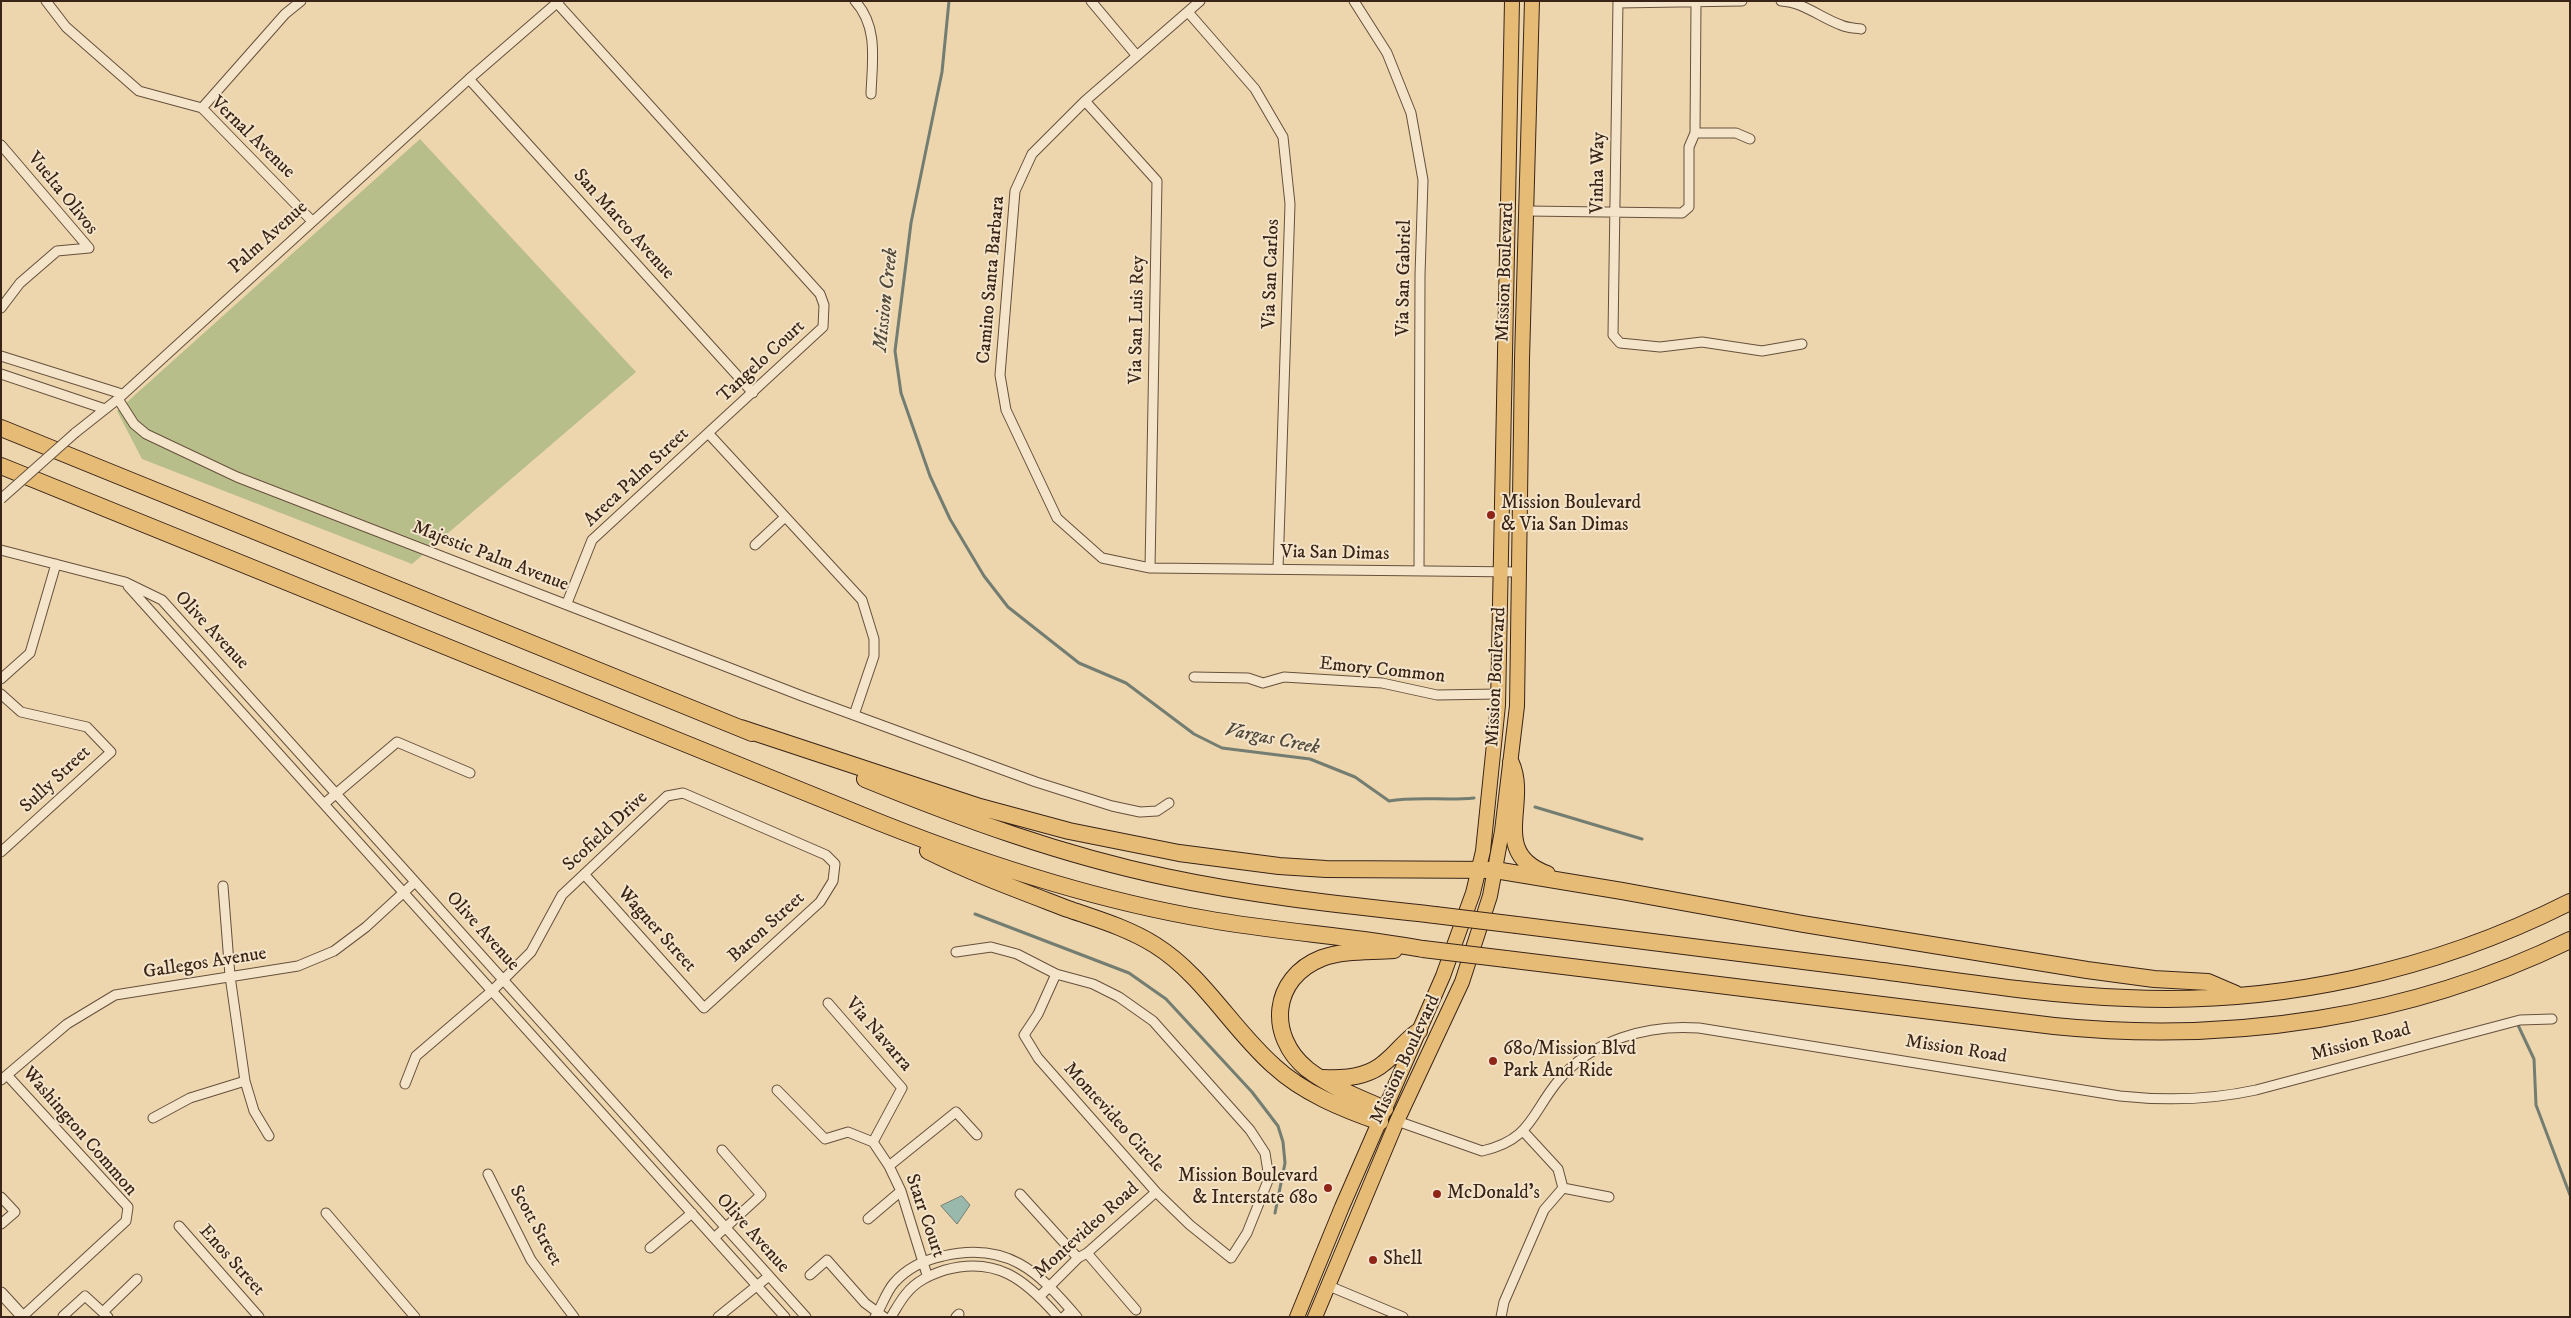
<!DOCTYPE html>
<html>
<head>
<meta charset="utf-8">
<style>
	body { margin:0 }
	#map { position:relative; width:2571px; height:1318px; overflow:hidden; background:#edd6ad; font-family:"IM FELL DW Pica",serif }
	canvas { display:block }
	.frame { position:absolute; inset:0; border:2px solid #392417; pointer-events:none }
</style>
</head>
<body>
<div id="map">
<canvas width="2571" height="1318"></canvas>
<div class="frame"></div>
</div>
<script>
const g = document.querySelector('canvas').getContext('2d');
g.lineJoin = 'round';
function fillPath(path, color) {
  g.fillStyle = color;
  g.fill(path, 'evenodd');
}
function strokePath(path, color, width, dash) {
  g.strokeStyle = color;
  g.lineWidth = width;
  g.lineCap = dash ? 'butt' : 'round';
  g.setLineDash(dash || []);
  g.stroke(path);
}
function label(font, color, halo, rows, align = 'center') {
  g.font = font + ' "IM FELL DW Pica",serif';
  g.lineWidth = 4;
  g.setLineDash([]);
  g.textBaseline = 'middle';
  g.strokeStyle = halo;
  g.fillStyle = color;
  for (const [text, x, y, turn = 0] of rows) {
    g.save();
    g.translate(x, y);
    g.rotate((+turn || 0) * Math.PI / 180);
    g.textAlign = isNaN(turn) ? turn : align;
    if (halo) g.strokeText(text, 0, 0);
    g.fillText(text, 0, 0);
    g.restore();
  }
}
fillPath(new Path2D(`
	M 420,139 L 636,372 L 412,564 L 142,459 L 117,411 Z`), '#b8be8a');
const water = new Path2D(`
	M 962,1196 L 970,1205 L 957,1224 L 941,1206 Z`);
fillPath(water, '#99b9ad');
strokePath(water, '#737d71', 1);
strokePath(new Path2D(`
	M 949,1 L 942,72 L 911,223 L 895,351 L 901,393 L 930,476 L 950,519 L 984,576 L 1008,607 L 1079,663 L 1126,683 L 1194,734 L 1222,748 L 1310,759 L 1355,777 L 1389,801 C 1417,796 1445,801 1474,798
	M 1535,807 L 1642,839
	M 975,914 L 1129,973 L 1166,999 L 1252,1092 L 1278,1126 L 1283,1142 L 1285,1163 L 1275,1213
	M 2517,1023 L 2534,1059 L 2536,1105 L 2570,1195`), '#737d71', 3);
const minor = new Path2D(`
	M 46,1 L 66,27 L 139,91 L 202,108 L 312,221
	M 855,1 C 879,27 872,63 871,94
	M 1091,1 L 1137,56
	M 1200,1 L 1085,101 L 1032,154 L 1015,191 L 1000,375 L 1006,410 L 1057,518 L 1102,558 L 1150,568 L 1520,572
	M 1354,1 L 1387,53 L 1411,113 L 1423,180 L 1420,275 L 1419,571
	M 1618,1 L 1613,335 L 1620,343 L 1660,347 L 1702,342 L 1762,351 L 1802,344
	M 1781,1 C 1803,2 1821,18 1841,25 C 1847,28 1854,28 1861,29
	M 557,3 L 820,294 L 824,305 L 823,327 L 708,433 L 862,600 L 874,639 L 874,656 L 854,715
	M 1618,3 L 1742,1
	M 1188,12 L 1255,89 L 1283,137 L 1290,204 L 1278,569
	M 469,79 L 753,393
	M 1085,101 L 1157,181 L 1150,568
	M 202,108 L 285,14 L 301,1
	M 1695,133 L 1736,133 L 1750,139
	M 1,145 L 89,248 L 57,251 L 20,283 L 1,308
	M 1527,211 L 1682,213 L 1689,207 L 1689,147 L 1695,133 L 1696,3
	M 1,356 L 122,394
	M 1,374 L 105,409
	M 118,399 L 134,424 L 146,434 L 237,477 L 802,696 L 1036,782 L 1112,806 L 1140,812 L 1157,811 L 1169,803
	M 75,433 L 118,399 L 469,79 L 559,1
	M 755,545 L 785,517
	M 1,550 L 125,582 L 162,600 L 806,1317
	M 128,586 L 785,1317
	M 567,603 L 592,540 L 708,433
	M 1194,677 L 1248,678 L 1263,683 L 1284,677 L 1382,683 L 1437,695 L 1498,694
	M 1,679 L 30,653 L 56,564
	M 1,694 L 21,712 L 87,727 L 111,752 L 1,852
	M 325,803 L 397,742 L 470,773
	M 223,886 L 230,976 L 245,1081 L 254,1111 L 269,1136
	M 956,952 L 991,947 L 1017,954 L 1056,974 L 1093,984 L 1119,997 L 1153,1021 L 1250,1130 L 1265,1153 L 1269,1178 L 1247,1233 L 1231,1258 L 1190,1225 L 1156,1192 L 1038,1058 L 1024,1035 L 1038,1014 L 1056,974
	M 828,1003 L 902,1088 L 873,1142
	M 7,1075 L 128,1207 L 126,1221 L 23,1316
	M 1,1080 L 67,1024 L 115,995 L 298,966 L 334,951 L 366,927 L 415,882
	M 405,1084 L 416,1056 L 493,990 L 531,952 L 562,895 L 667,796 L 683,793 L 826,855 L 835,864 L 833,881 L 820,902 L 704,1008 L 584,874
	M 777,1090 L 825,1139 L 848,1132 L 873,1142
	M 153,1118 L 190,1098 L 245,1081
	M 1397,1121 L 1482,1151 C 1531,1140 1531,1114 1558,1081 C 1592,1040 1647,1024 1699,1028 L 2120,1096 C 2166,1101 2210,1100 2256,1090 L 2520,1020 L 2552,1019
	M 873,1142 L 889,1166 L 901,1191 L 927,1275
	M 889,1166 L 956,1112 L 977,1135
	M 488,1174 L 531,1260 L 574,1317
	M 1563,1188 L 1609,1197
	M 1020,1194 L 1078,1258
	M 1,1197 L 15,1212 L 1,1224
	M 326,1213 L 415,1317
	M 868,1219 L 901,1191
	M 179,1226 L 259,1317
	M 714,1238 L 761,1195 L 722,1150
	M 650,1248 L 692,1213
	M 1087,1253 L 1136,1310
	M 810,1275 L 827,1260 L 865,1303 L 884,1317
	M 1329,1286 L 1403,1317
	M 1040,1296 L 1078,1258 L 1087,1253 L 1156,1192
	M 103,1312 L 137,1279
	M 63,1316 L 85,1296 L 108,1317
	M 718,1317 L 769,1276
	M 875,1317 C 882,1306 886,1292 894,1283 C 907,1268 924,1260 943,1256 C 1007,1241 1038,1271 1077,1317
	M 891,1317 C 896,1309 900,1301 906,1294 C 916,1281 930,1275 945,1270 C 996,1256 1025,1279 1058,1317
	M 956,1317 L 959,1314
	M 1064,1317 L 1071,1310
	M 1501,1317 L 1504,1302 L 1544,1210 L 1563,1188 L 1558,1169 L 1523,1131`);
const tertiary = new Path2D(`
	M 1,1293 L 23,1317`);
const primary = new Path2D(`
	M 1297,1317 L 1342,1207 L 1443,976 L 1473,893 L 1483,851 L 1498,705 L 1512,1
	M 1315,1317 L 1397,1121 L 1462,982 L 1490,896 L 1502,831 L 1517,706 L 1522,359 L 1532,1`);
const motorway = new Path2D(`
	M 1,428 L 752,733
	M 1,466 L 881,823 C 987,865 1094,900 1206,919 C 1278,932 1351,936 1423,949
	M 741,728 L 980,807 L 1069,831 L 1179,853 L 1279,866 L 1326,869 L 1495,870 L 1622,891 L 1803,924 L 2087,970 L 2154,979 L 2208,982 L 2236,994
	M 1511,763 C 1529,803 1489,853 1547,874
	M 865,779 C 963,819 1062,855 1166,877 C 1255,896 1345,905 1435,915
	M 928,851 C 974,874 1021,891 1068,909 C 1097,919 1128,928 1155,945 C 1203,975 1232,1029 1274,1066 C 1303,1093 1343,1109 1380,1122
	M 1517,925 C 1637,940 1756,955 1875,970 C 1959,981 2043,995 2127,998 C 2279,1005 2434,971 2570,902
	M 1506,959 L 2054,1026 C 2231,1044 2410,1018 2570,940
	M 1324,1078 C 1344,1079 1368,1077 1384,1063 C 1397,1053 1405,1040 1419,1031
	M 1385,1109 C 1359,1098 1329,1086 1307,1069 C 1267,1036 1271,978 1322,958 C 1344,950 1370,952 1394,950`);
strokePath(minor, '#66503c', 11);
strokePath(tertiary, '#66503c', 13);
strokePath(primary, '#392417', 16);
strokePath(motorway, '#392417', 18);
strokePath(minor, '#f3e4ca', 9);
strokePath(tertiary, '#f3e4ca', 11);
strokePath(primary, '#e6bb76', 14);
strokePath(motorway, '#e6bb76', 16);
const minorBridge = new Path2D(`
	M 1,499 L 75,433`);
const motorwayBridge = new Path2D(`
	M 1435,915 L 1517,925
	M 1423,949 L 1506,959`);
strokePath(minorBridge, '#66503c', 11, []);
strokePath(motorwayBridge, '#392417', 18, []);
strokePath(minorBridge, '#f3e4ca', 9);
strokePath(motorwayBridge, '#e6bb76', 16);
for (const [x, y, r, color] of [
	[1491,515,5,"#8f2418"],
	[1493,1061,5,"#8f2418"],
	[1328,1188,5,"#8f2418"],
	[1437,1194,5,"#8f2418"],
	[1373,1260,5,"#8f2418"]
]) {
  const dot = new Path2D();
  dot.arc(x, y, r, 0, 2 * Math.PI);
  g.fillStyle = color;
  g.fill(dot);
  strokePath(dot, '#f3e4ca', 2);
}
label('19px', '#392417', '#f3e4ca', [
	["Vernal Avenue",252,138,44],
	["Vinha Way",1599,173,-89],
	["Vuelta Olivos",62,194,51],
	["San Marco Avenue",623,225,48],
	["Palm Avenue",269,238,-42],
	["Mission Boulevard",1506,272,-88],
	["Via San Carlos",1272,274,-88],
	["Via San Gabriel",1405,278,-89],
	["Camino Santa Barbara",992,280,-85],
	["Via San Luis Rey",1138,320,-89],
	["Tangelo Court",762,362,-43],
	["Areca Palm Street",637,478,-43],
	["Via San Dimas",1335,554,1],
	["Majestic Palm Avenue",490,557,21],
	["Olive Avenue",211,631,47],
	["Emory Common",1382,671,6],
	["Mission Boulevard",1497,677,-87],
	["Sully Street",56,780,-43],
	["Scofield Drive",606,832,-43],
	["Baron Street",767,928,-42],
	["Wagner Street",656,930,48],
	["Olive Avenue",482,932,48],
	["Gallegos Avenue",205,964,-9],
	["Via Navarra",878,1035,49],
	["Mission Road",2361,1043,-15],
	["Mission Road",1956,1050,9],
	["Mission Boulevard",1406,1060,-65],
	["Montevideo Circle",1113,1118,48],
	["Washington Common",79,1132,49],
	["Starr Court",924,1216,71],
	["Scott Street",535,1226,61],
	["Montevideo Road",1087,1231,-42],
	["Olive Avenue",752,1234,48],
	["Enos Street",231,1261,48]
]);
label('19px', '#392417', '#f3e4ca', [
	["Mission Boulevard",1501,504],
	["& Via San Dimas",1501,526],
	["680/Mission Blvd",1503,1050],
	["Park And Ride",1503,1072],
	["Mission Boulevard",1318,1177,"right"],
	["& Interstate 680",1318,1199,"right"],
	["McDonald's",1447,1194],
	["Shell",1383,1260]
], 'left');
label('italic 20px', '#51493c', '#f3e4ca', [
	["Mission Creek",887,300,-84],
	["Vargas Creek",1272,740,11]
]);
</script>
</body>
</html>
